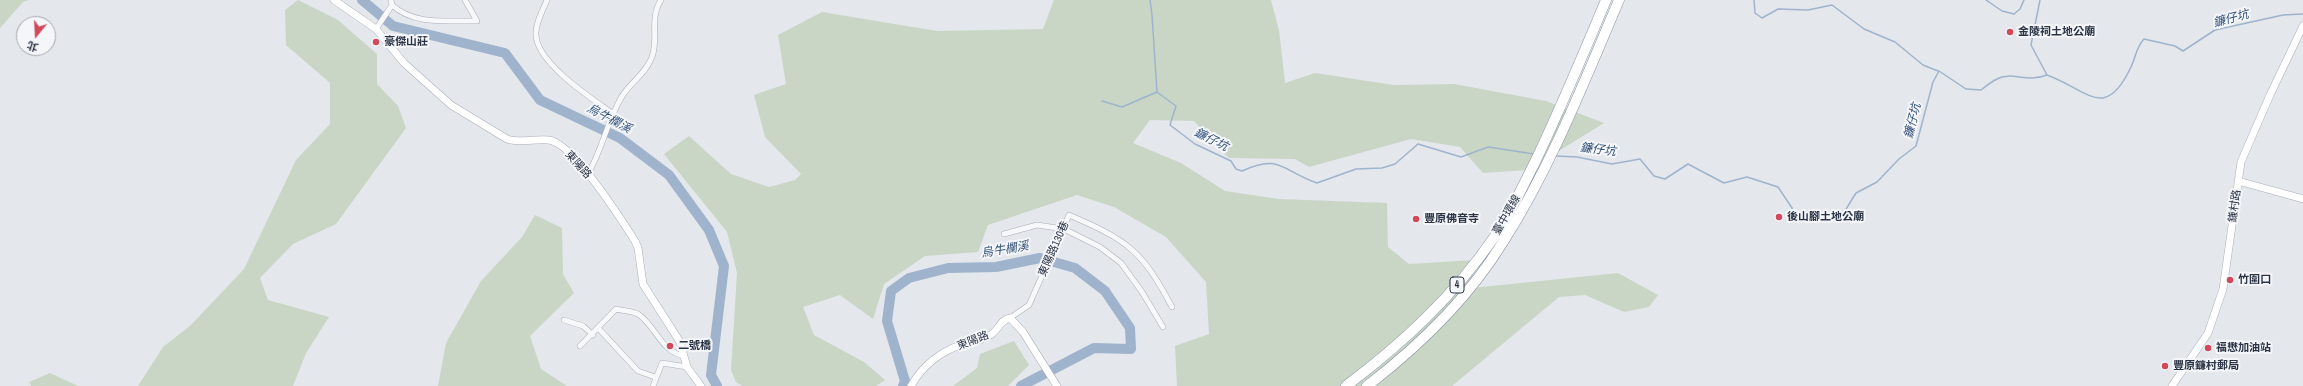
<!DOCTYPE html>
<html>
<head>
<meta charset="utf-8">
<style>
	body { margin:0 }
	#map { position:relative; width:2303px; height:386px; overflow:hidden; background:#e4e7ec; font-family:"Archivo Narrow","Noto Sans TC",sans-serif }
	canvas { display:block }
	.north { position:absolute; left:16px; top:16px; width:40px; height:40px; box-sizing:border-box; background:#f4f6f9; border:1px solid #a4a8b1; border-radius:50%; rotate:198deg; font-size:11px; font-weight:700; line-height:16px; text-align:center; color:#2b3445 }
	.north::after { content:''; display:block; margin:auto; width:14px; height:18px; background:#d1495b; clip-path:polygon(50% 0,100% 100%,50% 72%,0 100%) }
</style>
</head>
<body>
<div id="map">
<canvas width="2303" height="386"></canvas>
<div class="north">北</div>
</div>
<script>
const g = document.querySelector('canvas').getContext('2d');
g.lineJoin = 'round';
function fillPath(path, color) {
  g.fillStyle = color;
  g.fill(path, 'evenodd');
}
function strokePath(path, color, width, dash) {
  g.strokeStyle = color;
  g.lineWidth = width;
  g.lineCap = dash ? 'butt' : 'round';
  g.setLineDash(dash || []);
  g.stroke(path);
}
function label(font, color, halo, rows, align = 'center') {
  g.font = font + ' "Archivo Narrow","Noto Sans TC",sans-serif';
  g.lineWidth = 4;
  g.setLineDash([]);
  g.textBaseline = 'middle';
  g.strokeStyle = halo;
  g.fillStyle = color;
  for (const [text, x, y, turn = 0] of rows) {
    g.save();
    g.translate(x, y);
    g.rotate((+turn || 0) * Math.PI / 180);
    g.textAlign = isNaN(turn) ? turn : align;
    if (halo) g.strokeText(text, 0, 0);
    g.fillText(text, 0, 0);
    g.restore();
  }
}
fillPath(new Path2D(`
	M 0,0 L 28,0 L 23,2 L 0,28 Z
	M 298,0 L 338,20 L 377,54 L 377,84 L 398,106 L 406,128 L 336,224 L 293,244 L 260,278 L 268,300 L 329,317 L 306,353 L 293,386 L 138,386 L 163,347 L 191,325 L 244,269 L 296,160 L 330,124 L 330,83 L 286,45 L 285,10 Z
	M 1054,0 L 1271,0 L 1279,30 L 1285,83 L 1315,73 L 1394,85 L 1454,84 L 1546,101 L 1604,123 L 1528,170 L 1483,173 L 1460,147 L 1411,139 L 1309,167 L 1295,159 L 1229,158 L 1194,121 L 1150,120 L 1133,143 L 1181,163 L 1225,191 L 1279,199 L 1387,203 L 1388,247 L 1409,264 L 1474,260 L 1472,288 L 1618,273 L 1658,295 L 1649,307 L 1624,312 L 1585,295 L 1559,297 L 1452,386 L 1177,386 L 1175,346 L 1209,334 L 1206,282 L 1166,237 L 1114,207 L 1077,195 L 988,225 L 978,252 L 925,256 L 884,284 L 873,319 L 840,295 L 803,307 L 814,335 L 864,362 L 885,380 L 876,386 L 742,386 L 736,382 L 731,370 L 737,273 L 727,232 L 664,154 L 689,136 L 731,174 L 769,187 L 795,180 L 801,174 L 765,137 L 754,95 L 786,84 L 778,35 L 822,12 L 937,31 L 1043,29 Z
	M 535,215 L 562,228 L 563,274 L 574,293 L 530,336 L 541,369 L 567,386 L 438,386 L 446,343 L 481,281 L 522,237 Z
	M 1014,341 L 1029,365 L 1008,386 L 953,386 L 977,368 L 980,354 Z
	M 50,373 L 78,386 L 31,386 L 29,382 Z`), '#c9d6c5');
strokePath(new Path2D(`
	M 1150,0 L 1152,15 L 1157,92
	M 1754,0 L 1755,13 L 1762,18 L 1778,9 L 1808,10 L 1832,5 L 1864,29 L 1895,42 L 1923,65 L 1938,71
	M 1986,0 L 2002,11 L 2014,14 L 2020,9 L 2024,0
	M 2040,0 L 2031,45 L 2047,75
	M 1157,92 L 1176,106 L 1170,125 L 1195,144 L 1231,161 L 1236,169 L 1242,171 C 1280,153 1282,171 1317,183 L 1356,169 L 1382,168 L 1395,164 L 1418,144 L 1461,157 L 1488,147 L 1534,154
	M 1102,101 L 1122,107 L 1157,92
	M 1556,156 L 1577,157 L 1612,164 L 1640,159 L 1654,176 L 1665,179 L 1688,164 L 1724,183 L 1747,177 L 1778,187 L 1796,214 L 1805,220 L 1843,214 L 1856,193 L 1877,182 L 1899,159 L 1916,146 L 1933,82 L 1939,71 L 1966,89 L 1981,90 C 1986,86 1991,82 1997,79 C 2011,71 2027,83 2047,75 C 2088,90 2105,122 2131,67 C 2136,57 2136,47 2144,39 L 2175,46 L 2183,51 L 2215,30 L 2283,15 L 2303,14`), '#9fb4cc', 1.5);
strokePath(new Path2D(`
	M 362,0 L 393,26 L 505,53 L 540,100 L 620,138 L 669,175 L 709,230 L 724,266 L 711,375 L 717,386
	M 903,386 L 905,381 L 887,321 L 891,291 L 909,278 L 948,268 L 996,267 L 1040,258 L 1075,268 L 1105,291 L 1130,328 L 1131,349 L 1094,348 L 1021,386`), '#9fb4cc', 10);
const street = new Path2D(`
	M 391,0 L 392,5 C 415,26 448,20 477,21 L 465,0
	M 547,0 C 543,10 535,24 536,35 C 537,63 591,98 612,113
	M 376,29 L 392,5
	M 588,174 C 602,150 607,122 621,98 C 629,83 646,74 652,57 C 659,38 649,18 661,0
	M 1004,234 L 1037,225 L 1064,229 L 1100,247 L 1121,263 L 1142,292 L 1163,327
	M 1010,318 L 1029,305 L 1069,215 C 1127,240 1142,250 1172,307
	M 564,320 L 583,326 L 593,335
	M 599,329 L 638,371 L 655,377
	M 580,346 L 616,309 C 623,311 633,311 638,314 C 657,327 660,351 684,356
	M 653,386 L 662,363 L 687,367`);
const secondary = new Path2D(`
	M 334,0 L 376,29 L 404,63 L 451,105 L 507,139 C 521,144 534,138 549,140 C 573,143 621,219 635,241 L 638,248 L 643,284 L 680,342 L 687,367 L 701,386
	M 2238,181 L 2303,199
	M 911,386 C 922,366 941,351 963,344 C 972,342 984,340 992,334 C 999,329 1000,320 1010,318 L 1023,332 L 1057,386
	M 2172,386 L 2208,333 L 2223,289 L 2241,162 L 2270,95 L 2303,26`);
const highway = new Path2D(`
	M 1346,386 C 1403,343 1454,296 1495,236 C 1510,214 1522,188 1534,164 C 1560,110 1583,55 1606,0
	M 1367,386 C 1419,346 1468,299 1503,242 C 1551,167 1584,82 1619,0`);
strokePath(street, '#a9aeb7', 6);
strokePath(secondary, '#a9aeb7', 8);
strokePath(highway, '#8b94a3', 11);
strokePath(street, '#f7f8fa', 5);
strokePath(secondary, '#fff', 7);
strokePath(highway, '#fff', 10);
for (const [x, y, r, color] of [
	[2010,32,4,"#d1495b"],
	[376,42,4,"#d1495b"],
	[1779,217,4,"#d1495b"],
	[1416,219,4,"#d1495b"],
	[2230,280,4,"#d1495b"],
	[670,346,4,"#d1495b"],
	[2208,348,4,"#d1495b"],
	[2165,366,4,"#d1495b"]
]) {
  const dot = new Path2D();
  dot.arc(x, y, r, 0, 2 * Math.PI);
  g.fillStyle = color;
  g.fill(dot);
  strokePath(dot, '#f4f6f9', 1.5);
}
for (const [x, y, w] of [
	[1457,285,14]
]) {
  const box = new Path2D();
  box.roundRect(x - w / 2, y - 8, w, 16, 3);
  g.fillStyle = '#f4f6f9';
  g.fill(box);
  strokePath(box, '#2b3445', 1);
}
label('bold 10px', '#2b3445', null, [
	["4",1457,285]
]);
label('bold 11px', '#2b3445', '#f4f6f9', [
	["金陵祠土地公廟",2018,32],
	["豪傑山莊",384,42],
	["後山腳土地公廟",1787,217],
	["豐原佛音寺",1424,219],
	["竹圍口",2238,280],
	["二號橋",678,346],
	["福懋加油站",2216,348],
	["豐原鐮村郵局",2173,366]
], 'left');
label('11px', '#2b3445', '#f4f6f9', [
	["東陽路",578,165,48],
	["鎌村路",2235,206,-82],
	["臺中環線",1507,215,-60],
	["東陽路130巷",1054,249,-66],
	["東陽路",973,341,-21]
]);
label('italic 12px', '#34527a', '#f4f6f9', [
	["鐮仔坑",2231,19,-15],
	["烏牛欄溪",609,119,28],
	["鐮仔坑",1913,121,-76],
	["鐮仔坑",1211,140,27],
	["鐮仔坑",1598,150,7],
	["烏牛欄溪",1005,250,-9]
]);
</script>
</body>
</html>
